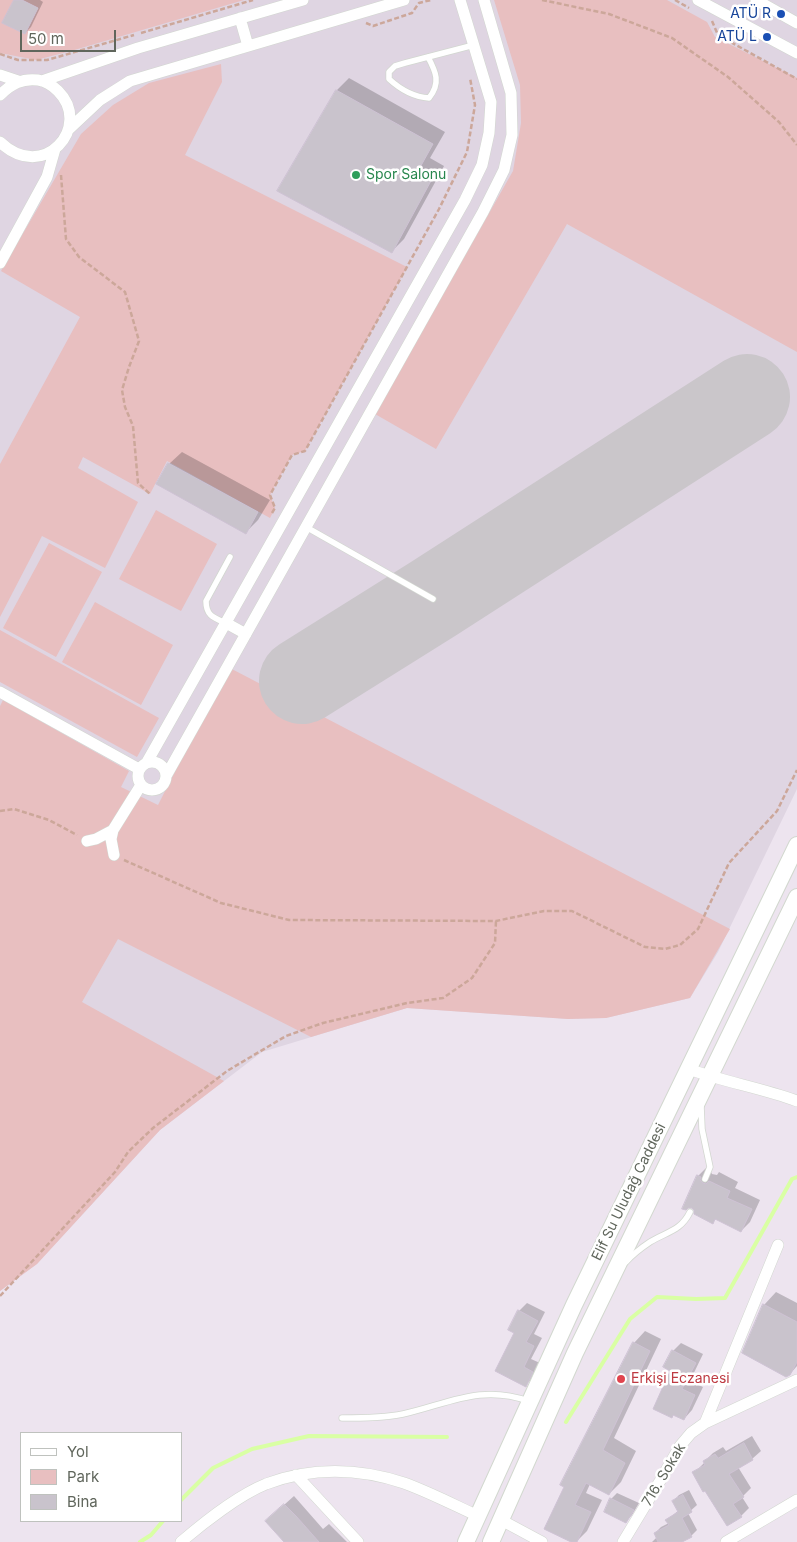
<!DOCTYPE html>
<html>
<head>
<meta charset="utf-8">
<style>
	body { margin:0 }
	#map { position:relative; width:797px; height:1542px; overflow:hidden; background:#ede4ef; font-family:Inter,sans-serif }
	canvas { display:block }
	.legend { position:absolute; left:20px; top:1432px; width:162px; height:90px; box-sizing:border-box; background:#fff; border:1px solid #bfc2be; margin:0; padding:6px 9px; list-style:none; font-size:15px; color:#60665c }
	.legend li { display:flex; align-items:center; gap:10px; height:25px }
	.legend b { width:25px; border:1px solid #bfc2be }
	.scale { position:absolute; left:20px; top:30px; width:96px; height:22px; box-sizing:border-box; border:2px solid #60665c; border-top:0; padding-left:6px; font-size:15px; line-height:18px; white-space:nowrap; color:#60665c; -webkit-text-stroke:4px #fff; paint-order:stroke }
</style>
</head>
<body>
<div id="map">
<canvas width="797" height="1542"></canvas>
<ul class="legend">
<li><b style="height:6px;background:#fff"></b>Yol</li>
<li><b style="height:14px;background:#e8bfc0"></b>Park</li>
<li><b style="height:14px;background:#c9c3cc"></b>Bina</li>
</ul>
<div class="scale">50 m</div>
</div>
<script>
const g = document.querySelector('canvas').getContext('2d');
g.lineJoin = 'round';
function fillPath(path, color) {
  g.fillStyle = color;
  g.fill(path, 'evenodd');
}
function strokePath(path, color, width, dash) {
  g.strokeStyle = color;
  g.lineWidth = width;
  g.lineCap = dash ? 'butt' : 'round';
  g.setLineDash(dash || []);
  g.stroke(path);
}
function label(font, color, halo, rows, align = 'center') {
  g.font = font + ' Inter,sans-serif';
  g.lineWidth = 5;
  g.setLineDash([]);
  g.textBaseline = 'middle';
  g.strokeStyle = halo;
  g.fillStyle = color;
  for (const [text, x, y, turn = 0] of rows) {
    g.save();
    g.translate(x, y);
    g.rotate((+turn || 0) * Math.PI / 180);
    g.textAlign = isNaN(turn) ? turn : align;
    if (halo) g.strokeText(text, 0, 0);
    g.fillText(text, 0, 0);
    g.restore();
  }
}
fillPath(new Path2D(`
	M 0,0 L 797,0 L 797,789 L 718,952 L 690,998 L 606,1018 L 568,1019 L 407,1008 L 262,1052 L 160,1130 L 37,1264 L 0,1291 Z`), '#dfd5e2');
fillPath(new Path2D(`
	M 0,0 L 244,0 L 71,51 L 36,60 L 0,53 Z
	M 494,0 L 667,0 L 707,22 L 715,37 L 797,78 L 797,352 L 567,224 L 436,449 L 375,414 L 513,171 L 521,123 L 520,85 Z
	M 221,64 L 222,82 L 185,155 L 407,267 L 305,451 L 292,455 L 270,495 L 275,508 L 270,518 L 167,461 L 150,494 L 83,457 L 78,468 L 138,502 L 105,568 L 42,536 L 0,617 L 0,464 L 80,317 L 1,271 L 81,134 L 113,105 L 149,83 Z
	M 156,510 L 217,544 L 181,611 L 119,579 Z
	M 49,543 L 102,572 L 56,657 L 3,628 Z
	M 95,602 L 173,645 L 141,705 L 62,662 Z
	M 0,630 L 159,718 L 137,757 L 0,682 Z
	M 228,667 L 730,929 L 690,998 L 606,1018 L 568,1019 L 407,1008 L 311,1037 L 118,939 L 82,1002 L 224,1081 L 160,1130 L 37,1264 L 0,1291 L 0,706 L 3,700 L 129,771 L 121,787 L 158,805 Z`), '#e8bfc0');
fillPath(new Path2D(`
	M 15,0 L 40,0 L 43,2 L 31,27 L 25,33 Z
	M 349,78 L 445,132 L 430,158 L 444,166 L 404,239 L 392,251 L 337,90 Z
	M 182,452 L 270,500 L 258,520 L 246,532 L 169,464 Z
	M 708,1166 L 712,1174 L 717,1175 L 719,1172 L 738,1182 L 735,1188 L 760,1200 L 750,1222 L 741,1231 L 716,1219 L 713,1222 L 698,1176 Z
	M 776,1292 L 797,1303 L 797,1366 L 790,1374 L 764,1305 Z
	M 527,1303 L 545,1312 L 534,1334 L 542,1338 L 531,1359 L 540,1363 L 534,1377 L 525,1385 L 516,1333 L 519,1311 Z
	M 645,1331 L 661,1339 L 614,1438 L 636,1451 L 621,1482 L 609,1494 L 590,1484 L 586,1493 L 602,1500 L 587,1531 L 576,1542 L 574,1542 L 545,1529 L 634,1343 Z
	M 681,1343 L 703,1354 L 690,1381 L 703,1387 L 692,1410 L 684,1419 L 674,1414 L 672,1417 L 673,1351 Z
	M 752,1436 L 761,1451 L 752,1459 L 738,1467 L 751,1488 L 742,1497 L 749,1508 L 741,1516 L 694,1473 L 705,1462 L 705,1461 L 713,1453 L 723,1447 L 726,1451 Z
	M 689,1490 L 697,1505 L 688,1513 L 697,1530 L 691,1536 L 680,1542 L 652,1542 L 657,1537 L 655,1533 L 661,1527 L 669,1523 L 667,1520 L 679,1510 L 673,1501 L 679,1495 Z
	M 617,1493 L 639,1503 L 632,1515 L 626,1521 L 611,1499 Z
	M 294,1496 L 323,1529 L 329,1524 L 347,1542 L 286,1542 L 275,1513 Z`), '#0003');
strokePath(new Path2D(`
	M 566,1422 L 630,1319 L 657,1297 L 696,1299 L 725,1298 L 792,1179 L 797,1177
	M 181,1500 L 213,1468 L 252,1449 L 309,1436 L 447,1437
	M 140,1542 L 151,1535 L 163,1521`), '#d9ffa4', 4);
strokePath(new Path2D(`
	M 302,681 L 433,599 L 747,397`), '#cac6ca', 86);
const building = new Path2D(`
	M 14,0 L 22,0 L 38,8 L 25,34 L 2,23 Z
	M 336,90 L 433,144 L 418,171 L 432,179 L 392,253 L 277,191 Z
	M 168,463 L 258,512 L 246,534 L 156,484 Z
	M 697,1175 L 701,1177 L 700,1180 L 703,1183 L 706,1184 L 709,1181 L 730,1191 L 727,1198 L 752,1209 L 741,1232 L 715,1219 L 713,1224 L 694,1214 L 694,1210 L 692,1208 L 688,1208 L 686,1210 L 682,1209 Z
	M 763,1304 L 797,1322 L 797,1362 L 790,1375 L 786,1377 L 742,1353 Z
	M 518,1310 L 538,1321 L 526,1342 L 534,1346 L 524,1367 L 533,1372 L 526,1387 L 495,1371 L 514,1333 L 508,1330 Z
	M 633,1342 L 650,1351 L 603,1450 L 625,1463 L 609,1495 L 586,1483 L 575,1505 L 591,1512 L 577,1542 L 571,1542 L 544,1529 L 564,1487 L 560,1485 Z
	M 672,1350 L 696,1363 L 682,1389 L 695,1395 L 684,1420 L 673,1415 L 672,1418 L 653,1409 L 670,1371 L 663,1367 Z
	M 744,1443 L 753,1460 L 729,1474 L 744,1497 L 733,1504 L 742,1517 L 727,1526 L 705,1491 L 703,1492 L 692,1472 L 705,1465 L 703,1461 L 715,1454 L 718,1458 Z
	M 683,1495 L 692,1512 L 682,1518 L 692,1537 L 682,1542 L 658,1542 L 654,1533 L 669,1525 L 665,1520 L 678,1512 L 672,1501 Z
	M 610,1498 L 634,1510 L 626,1523 L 604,1512 Z
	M 284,1504 L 296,1516 L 319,1542 L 284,1542 L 265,1521 Z`);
fillPath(building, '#c9c3cc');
strokePath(building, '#cec2d4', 1);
const service = new Path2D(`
	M 428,57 C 436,72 441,83 429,98 C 413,97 401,90 389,79 L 389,72 L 395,66 L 405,63 L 474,45
	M 306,527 L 433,599
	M 226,623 C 214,618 206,616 206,601 L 230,557
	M 701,1106 L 702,1129 L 710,1167 L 705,1179
	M 626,1262 C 633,1254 641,1248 650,1242 C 666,1232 681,1231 690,1212
	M 342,1418 C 363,1418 383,1418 403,1414 C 448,1404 481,1384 528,1401`);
const minor = new Path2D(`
	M 698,0 L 797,53
	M 756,0 L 797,23
	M 240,18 L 248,46
	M 0,75 L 18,81
	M 42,81 L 138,48 L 303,0
	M 0,95 C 11,84 22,78 38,80 C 45,81 52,85 58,91 C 93,126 44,184 0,142
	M 68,130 L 100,100 L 130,81 L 404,0
	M 0,263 L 47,177 L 55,149
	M 226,623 L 246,634
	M 0,692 L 139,769
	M138 776a14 14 0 1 1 28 0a14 14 0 1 1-28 0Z
	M 147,762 L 465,200 L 482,165 L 489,133 L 491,102 L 460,0
	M 166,776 L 483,212 L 504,170 L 512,135 L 511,93 L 484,0
	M 87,841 L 96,839 L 113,830
	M 114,855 L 111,839 L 113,830 L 141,785
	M 689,1069 C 724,1082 762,1088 797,1101
	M 705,1423 L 778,1245
	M 296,1475 L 358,1542
	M 501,1520 L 542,1542
	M 181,1542 C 203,1523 239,1495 266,1484 C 311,1467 359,1468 404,1483 C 429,1492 454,1505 478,1516
	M 623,1542 L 660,1481 L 680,1446 L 691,1433 L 705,1423 L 797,1380
	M 726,1542 L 797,1500`);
const secondary = new Path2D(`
	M 466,1542 L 574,1305 L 797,845
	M 491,1542 L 575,1353 L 797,897`);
strokePath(service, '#d2d7d0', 7);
strokePath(minor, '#d2d7d0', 12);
strokePath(secondary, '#d2d8cf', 18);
strokePath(new Path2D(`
	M 542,0 L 609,14 L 672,38 L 728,77 L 779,122 L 797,145
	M 675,0 L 689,8
	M 712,21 L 718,35 L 797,79
	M 366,23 L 373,26 L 412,13 L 419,3 L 431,0
	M 141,33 L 253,0
	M 0,54 L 18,60 L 47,60 L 134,35
	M 61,175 L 66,239 L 79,257 L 125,292 L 139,341 L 129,367 L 122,390 L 125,407 L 133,426 L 138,483 L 150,494
	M 272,513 L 275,508 L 270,495 L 292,455 L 305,451 L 439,209 L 467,152 L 475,105 L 470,78
	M 0,811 L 14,809 L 49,820 L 77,835
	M 124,860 L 221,903 L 289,920 L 496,921 L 544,911 L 572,911 L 645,947 L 665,949 L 680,945 L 698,929 L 729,863 L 777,811 L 797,770
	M 0,1296 L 115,1172 L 128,1152 L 153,1128 L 227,1071 L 286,1036 L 323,1023 L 407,1003 L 443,998 L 472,978 L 495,943 L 496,921`), '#cca79a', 2.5, [5, 2.5]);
strokePath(service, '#fff', 5.5);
strokePath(minor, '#fff', 11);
strokePath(secondary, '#fff', 16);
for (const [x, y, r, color] of [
	[781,14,5,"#1a4fb4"],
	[767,37,5,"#1a4fb4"],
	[356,175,5,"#2e9e5b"],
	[621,1379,5,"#e0444e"]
]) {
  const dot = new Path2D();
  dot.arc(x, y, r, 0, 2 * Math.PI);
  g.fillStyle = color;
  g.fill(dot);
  strokePath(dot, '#fff', 2);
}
label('14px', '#164399', '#fff', [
	["ATÜ R",771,14],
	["ATÜ L",757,37]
], 'right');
label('14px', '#27864d', '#fff', [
	["Spor Salonu",366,175]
], 'left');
label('14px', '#60665c', '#fff', [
	["Elif Su Uludağ Caddesi",629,1192,-64],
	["716. Sokak",664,1475,-59]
]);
label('14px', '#be3a42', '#fff', [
	["Erkişi Eczanesi",631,1379]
], 'left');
</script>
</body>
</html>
